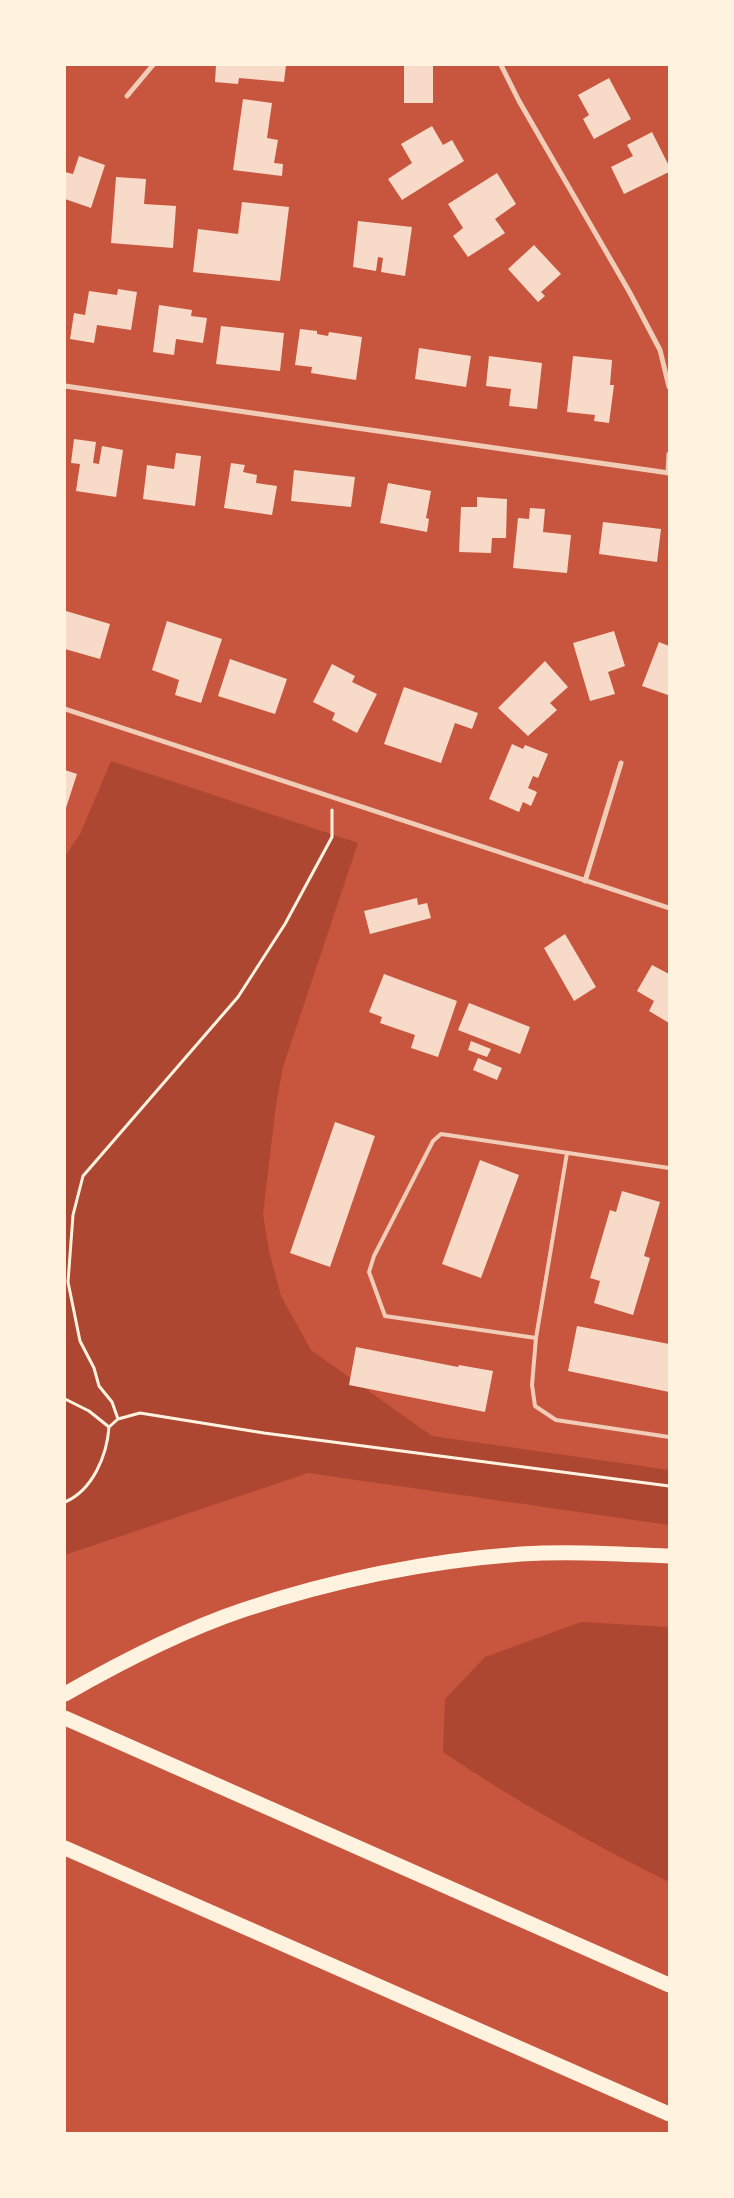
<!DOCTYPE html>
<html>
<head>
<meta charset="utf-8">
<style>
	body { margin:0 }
	#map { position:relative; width:734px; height:2198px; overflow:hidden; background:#c8553d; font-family:Quicksand,sans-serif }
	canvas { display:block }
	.frame { position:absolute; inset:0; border:66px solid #fff3e0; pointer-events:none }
</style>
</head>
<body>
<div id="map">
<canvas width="734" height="2198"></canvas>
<div class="frame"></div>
</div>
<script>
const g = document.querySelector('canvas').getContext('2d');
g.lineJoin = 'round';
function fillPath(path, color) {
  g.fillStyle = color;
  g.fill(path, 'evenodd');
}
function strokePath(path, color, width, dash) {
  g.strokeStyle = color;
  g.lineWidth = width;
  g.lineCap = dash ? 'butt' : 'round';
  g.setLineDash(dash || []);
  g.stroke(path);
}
fillPath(new Path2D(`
	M 111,761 L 358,843 L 283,1067 L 276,1105 L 263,1214 L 269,1251 L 281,1296 L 311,1350 L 432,1436 L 669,1470 L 669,1525 L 308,1473 L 65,1555 L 65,856 L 80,834 Z
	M 581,1622 L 669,1627 L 669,1882 C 591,1843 515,1801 443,1752 L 445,1699 L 485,1657 Z`), '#ae4732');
fillPath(new Path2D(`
	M 216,65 L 286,65 L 284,82 L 239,78 L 238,84 L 215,82 Z
	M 404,65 L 433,65 L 433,103 L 404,103 Z
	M 609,78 L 631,119 L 594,139 L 583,119 L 589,115 L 578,95 Z
	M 243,99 L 272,103 L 267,138 L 278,140 L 274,163 L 283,164 L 282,176 L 233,170 Z
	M 432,126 L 443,145 L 452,140 L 464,161 L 402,200 L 388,179 L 412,163 L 401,144 Z
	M 652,132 L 669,166 L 669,172 L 624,194 L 611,167 L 633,156 L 627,145 Z
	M 79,156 L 105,165 L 91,208 L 65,199 L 65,172 L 73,174 Z
	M 497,173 L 516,204 L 495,219 L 505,233 L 468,257 L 453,236 L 463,228 L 448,204 Z
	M 116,177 L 146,179 L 144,204 L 176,206 L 173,248 L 111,243 Z
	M 242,202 L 289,207 L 280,281 L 193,272 L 198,229 L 238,234 Z
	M 358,221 L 412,227 L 405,276 L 381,272 L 383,258 L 378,257 L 376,271 L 353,267 Z
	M 534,245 L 561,274 L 541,292 L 545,296 L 538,302 L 508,269 Z
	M 118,289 L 137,292 L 131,330 L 97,325 L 94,343 L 70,339 L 74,313 L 85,315 L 89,291 L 117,295 Z
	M 159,305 L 192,310 L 191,316 L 207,318 L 203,343 L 176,339 L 174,355 L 153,352 Z
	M 221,326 L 284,333 L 280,371 L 216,364 Z
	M 300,329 L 317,331 L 317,334 L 328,336 L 329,332 L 362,337 L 356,380 L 311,373 L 312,367 L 295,365 Z
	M 419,348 L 471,356 L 466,387 L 415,379 Z
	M 489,356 L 542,363 L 537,409 L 509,406 L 511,389 L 486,386 Z
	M 573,356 L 612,360 L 610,385 L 614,385 L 609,423 L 594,421 L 595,415 L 567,412 Z
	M 74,439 L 96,442 L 93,463 L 99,464 L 102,446 L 123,450 L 116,497 L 76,491 L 80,464 L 71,463 Z
	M 176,453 L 201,456 L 195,506 L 143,499 L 147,465 L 174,469 Z
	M 231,463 L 245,465 L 243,472 L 257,475 L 256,483 L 277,486 L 272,515 L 224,508 Z
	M 294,470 L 355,477 L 351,507 L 291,501 Z
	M 388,483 L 431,491 L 426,518 L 429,519 L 427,532 L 380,523 Z
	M 477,497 L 507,499 L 506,538 L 492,538 L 491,553 L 459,552 L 461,507 L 477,507 Z
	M 530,508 L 545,509 L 543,532 L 571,535 L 567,573 L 513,568 L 518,518 L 529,519 Z
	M 603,522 L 661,529 L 657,562 L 599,554 Z
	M 66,611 L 110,624 L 100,659 L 65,649 Z
	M 167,621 L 222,639 L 201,703 L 175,695 L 179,680 L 152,670 Z
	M 614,631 L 625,666 L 608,672 L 615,694 L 590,701 L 573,643 Z
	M 659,642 L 669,646 L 668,695 L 642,686 Z
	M 230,659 L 287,679 L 275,714 L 218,696 Z
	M 545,661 L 568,687 L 550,703 L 557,710 L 528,736 L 498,708 Z
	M 332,664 L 355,676 L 352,682 L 377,694 L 357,733 L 332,720 L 335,713 L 313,702 Z
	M 404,687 L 478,713 L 472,729 L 455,723 L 441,763 L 384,744 Z
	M 512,744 L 523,749 L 525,745 L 548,754 L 538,778 L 533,776 L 528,788 L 537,792 L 531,806 L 523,802 L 519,812 L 489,799 Z
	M 65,770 L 77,774 L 65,811 Z
	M 417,898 L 418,905 L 427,903 L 431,918 L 370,934 L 364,911 Z
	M 565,934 L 596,987 L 574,1001 L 544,948 Z
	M 652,965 L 669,974 L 669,1023 L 649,1011 L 654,1001 L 637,991 Z
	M 384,974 L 457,1001 L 438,1057 L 411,1048 L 415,1035 L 380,1023 L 382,1017 L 369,1012 Z
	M 469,1003 L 530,1027 L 520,1054 L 458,1030 Z
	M 471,1041 L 491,1049 L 487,1057 L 468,1050 Z
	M 478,1058 L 502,1068 L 497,1080 L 473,1070 Z
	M 335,1122 L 375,1136 L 330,1267 L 290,1253 Z
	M 480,1160 L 519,1175 L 481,1278 L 442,1264 Z
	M 622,1191 L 660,1202 L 644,1256 L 650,1258 L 633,1315 L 594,1303 L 600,1281 L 590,1278 L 610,1210 L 616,1212 Z
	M 577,1326 L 669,1344 L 669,1392 L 568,1371 Z
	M 356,1347 L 458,1367 L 459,1365 L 493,1371 L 485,1412 L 349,1385 Z`), '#f7dbc8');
strokePath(new Path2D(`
	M 65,1399 L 89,1411 L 109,1427
	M 118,1419 L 112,1402 L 99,1386 L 94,1368 L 80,1341 L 68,1282 L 73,1215 L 83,1176 L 238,997 L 285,924 L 332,837 L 332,810
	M 65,1502 C 93,1490 107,1455 109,1427 L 118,1419 L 140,1413 L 264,1433 L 669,1486`), '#fff3e0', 3);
strokePath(new Path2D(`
	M 567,1153 L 536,1338 L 532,1385 L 535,1406 L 556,1420 L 669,1437
	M 536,1338 L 385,1316 L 369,1272 L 374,1256 L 433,1141 L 441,1134 L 669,1168`), '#f1ccb7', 4);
strokePath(new Path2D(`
	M 501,65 L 519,101 L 630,293 L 660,350 L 669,387
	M 127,96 L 153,65
	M 65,386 L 669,473
	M 668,473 L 669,454
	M 65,709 L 669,908
	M 585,881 L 621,763`), '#f1ccb7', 5);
strokePath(new Path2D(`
	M 65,1694 C 121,1662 181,1631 243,1610 C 333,1580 426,1561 521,1554 C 570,1551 620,1554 669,1556
	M 65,1718 L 669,1985
	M 65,1848 L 669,2114`), '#fff3e0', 15);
</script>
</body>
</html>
